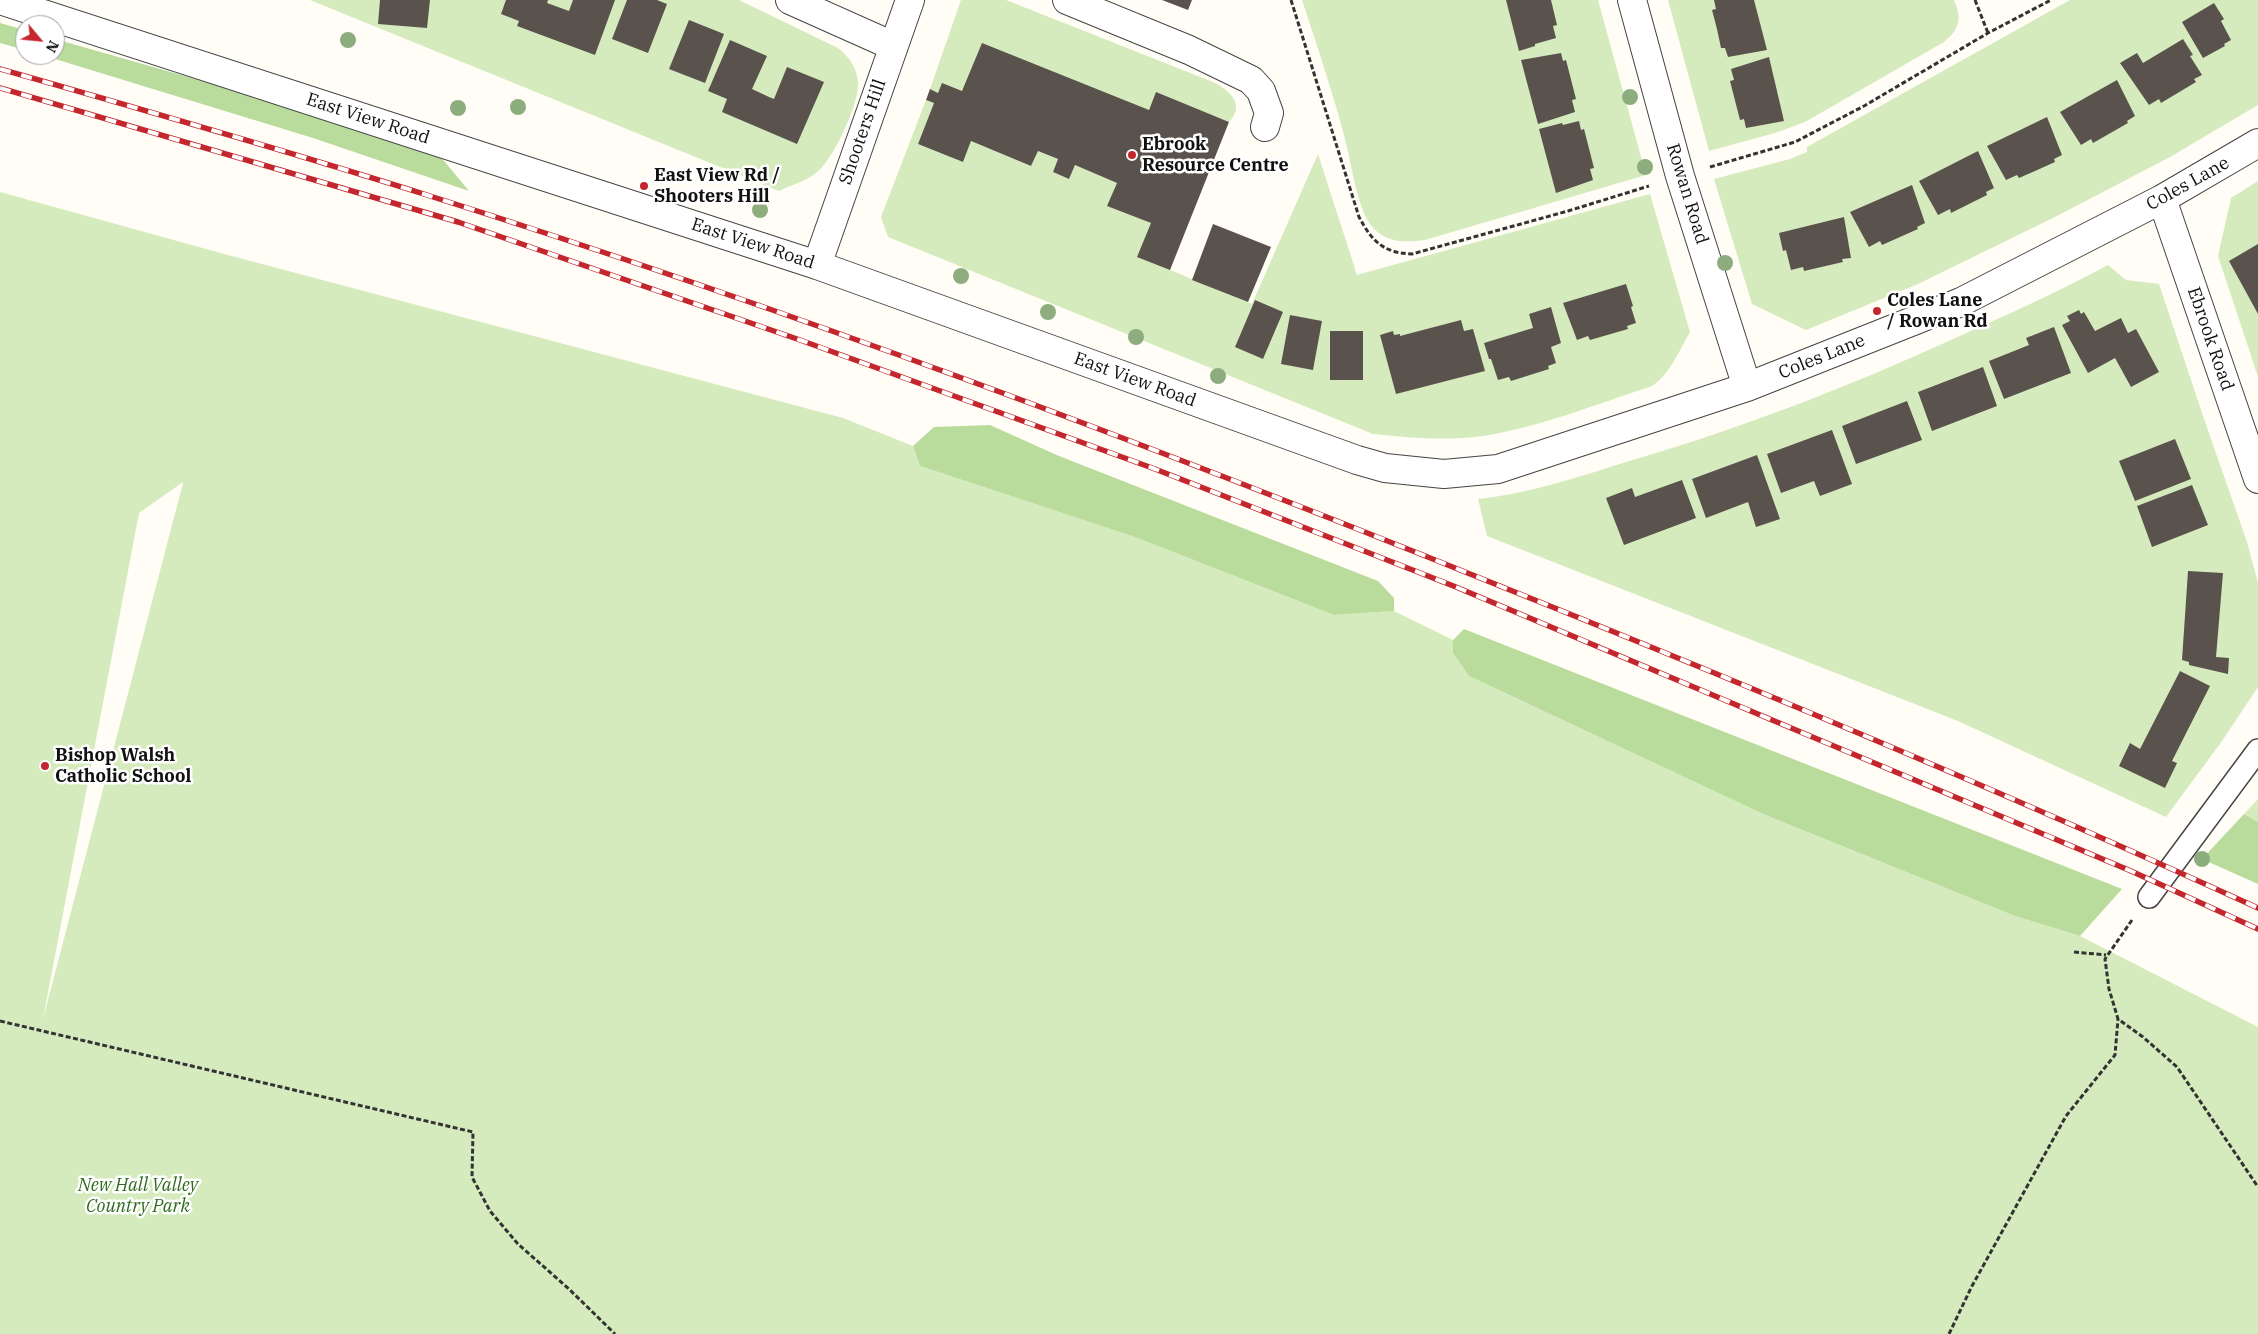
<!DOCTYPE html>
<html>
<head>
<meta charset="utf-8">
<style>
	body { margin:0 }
	#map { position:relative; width:2258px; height:1334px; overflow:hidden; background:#fffdf5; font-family:"IBM Plex Serif",serif }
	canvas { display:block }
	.north { position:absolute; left:15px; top:15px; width:50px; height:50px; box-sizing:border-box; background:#fff; border:1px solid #a0a0a0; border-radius:50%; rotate:118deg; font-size:14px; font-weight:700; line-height:20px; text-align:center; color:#111 }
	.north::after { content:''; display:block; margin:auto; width:18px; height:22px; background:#c4262e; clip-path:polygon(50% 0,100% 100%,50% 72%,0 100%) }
</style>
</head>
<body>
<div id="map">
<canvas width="2258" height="1334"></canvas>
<div class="north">N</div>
</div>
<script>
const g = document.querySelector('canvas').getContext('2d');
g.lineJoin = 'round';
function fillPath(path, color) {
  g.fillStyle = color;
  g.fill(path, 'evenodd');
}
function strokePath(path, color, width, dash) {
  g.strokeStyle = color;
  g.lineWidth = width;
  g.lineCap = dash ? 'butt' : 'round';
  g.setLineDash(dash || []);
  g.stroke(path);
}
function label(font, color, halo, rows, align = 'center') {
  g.font = font + ' "IBM Plex Serif",serif';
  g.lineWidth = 5;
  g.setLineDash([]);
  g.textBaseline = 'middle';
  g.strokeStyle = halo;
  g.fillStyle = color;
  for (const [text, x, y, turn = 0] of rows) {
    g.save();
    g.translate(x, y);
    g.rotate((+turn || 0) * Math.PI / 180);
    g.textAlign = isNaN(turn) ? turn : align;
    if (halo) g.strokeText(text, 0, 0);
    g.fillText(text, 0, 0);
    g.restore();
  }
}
fillPath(new Path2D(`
	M 310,0 L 739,0 L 838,48 C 850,57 859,71 858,87 C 857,107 833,160 817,172 C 807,181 791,185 779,191 Z
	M 961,0 L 1006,0 L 1213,82 C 1229,90 1246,104 1229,122 L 1156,93 L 1149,110 L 962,91 L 938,93 L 930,89 Z
	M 1302,0 L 1598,0 L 1646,175 L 1425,240 C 1405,243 1384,243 1370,224 C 1357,206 1351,162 1345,139 C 1333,93 1317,46 1302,0 Z
	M 1668,0 L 1954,0 C 1962,18 1960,29 1944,42 L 1805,122 L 1775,133 L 1709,151 Z
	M 2070,0 L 2258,0 L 2258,105 L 2170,157 L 2057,216 L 1918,284 L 1806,330 L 1752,304 L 1714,179 L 1790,159 L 1807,152 L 1807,147 Z
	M 926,100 L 934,103 L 918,144 L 963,162 L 971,141 L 1031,166 L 1038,151 L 1058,159 L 1053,172 L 1069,179 L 1075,165 L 1117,183 L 1108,206 L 1151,223 L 1170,270 L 1252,304 L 1318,154 L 1357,275 L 1650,194 L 1690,332 C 1679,351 1670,374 1652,386 C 1597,404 1540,427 1483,436 C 1447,441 1410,438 1373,434 L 888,237 L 881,217 Z
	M 2258,181 L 2258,377 L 2218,256 L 2231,198 Z
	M 0,192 L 228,255 L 843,418 L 913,446 L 920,466 L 1135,537 L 1334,615 L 1394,611 L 1453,640 L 1453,653 L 1469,676 L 1763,814 L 2015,916 L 2080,936 L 2258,1027 L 2258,1334 L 0,1334 ZM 183,482 L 183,483 L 43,1019 L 139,513 Z
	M 2108,265 L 2126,280 L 2159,284 L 2203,416 L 2247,542 L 2258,583 L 2258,687 L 2222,741 L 2166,817 L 1958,721 L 1487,536 L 1478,499 C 1533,493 1584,475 1636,459 C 1752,425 1865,380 1975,329 C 2020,309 2064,289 2108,265 Z
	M 2258,799 L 2258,822 L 2244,814 Z`), '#d5ebbd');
fillPath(new Path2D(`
	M 0,23 L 25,30 L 25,50 L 0,43 Z
	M 55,39 L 290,106 L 440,156 L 469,191 L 313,138 L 42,55 L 55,55 Z
	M 990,425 L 1059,456 L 1378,581 L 1394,598 L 1394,611 L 1334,615 L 1135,537 L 920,466 L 913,446 L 934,427 Z
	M 1464,629 L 2122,889 L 2080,936 L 2015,916 L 1763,814 L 1469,676 L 1453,653 L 1453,640 Z
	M 2244,814 L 2258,822 L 2258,884 L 2202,859 Z`), '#b9dc9c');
fillPath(new Path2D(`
	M 380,0 L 430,0 L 427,28 L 378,24 Z
	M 506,0 L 548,0 L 547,3 L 569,11 L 573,0 L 615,0 L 595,55 L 517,26 L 519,21 L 501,14 Z
	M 627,0 L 657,0 L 667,4 L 648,53 L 612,39 Z
	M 1162,0 L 1192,0 L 1188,10 Z
	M 1506,0 L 1551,0 L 1557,25 L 1553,26 L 1556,38 L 1535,44 L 1535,46 L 1519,51 Z
	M 1714,0 L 1754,0 L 1767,50 L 1728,57 L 1725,48 L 1721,48 L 1717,29 L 1712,10 L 1716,9 Z
	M 2214,3 L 2224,19 L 2221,21 L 2231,40 L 2224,44 L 2225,46 L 2203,58 L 2182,22 Z
	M 689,20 L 724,34 L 705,83 L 669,69 Z
	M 2183,39 L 2193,55 L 2190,56 L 2202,75 L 2194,79 L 2196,82 L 2161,103 L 2159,99 L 2149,105 L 2120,63 L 2137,53 L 2143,63 Z
	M 730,40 L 767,56 L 752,89 L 769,97 L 774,99 L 787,67 L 824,82 L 797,144 L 722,112 L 727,99 L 708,91 Z
	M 982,43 L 1149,110 L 1156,92 L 1229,122 L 1170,270 L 1137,257 L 1151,223 L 1107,206 L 1117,183 L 1075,165 L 1069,179 L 1053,172 L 1058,159 L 1038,151 L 1031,166 L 971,141 L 963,162 L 918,144 L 934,103 L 926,100 L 930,89 L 938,93 L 942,83 L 962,91 Z
	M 1561,53 L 1563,61 L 1566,60 L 1576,99 L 1572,100 L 1575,112 L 1538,124 L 1521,60 Z
	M 1769,57 L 1784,121 L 1746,128 L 1744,119 L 1740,120 L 1730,81 L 1734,80 L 1731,69 Z
	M 2117,80 L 2135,116 L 2127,121 L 2128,123 L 2093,143 L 2091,139 L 2081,145 L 2060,112 Z
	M 2047,117 L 2062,155 L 2054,159 L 2055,162 L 2035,171 L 2019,178 L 2017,175 L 2006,180 L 1987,146 Z
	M 1579,121 L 1581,130 L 1584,129 L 1594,168 L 1590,169 L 1593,180 L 1556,193 L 1539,129 L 1562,123 L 1563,125 Z
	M 1978,151 L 1994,188 L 1986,192 L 1987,195 L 1951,213 L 1950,209 L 1938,215 L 1919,181 Z
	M 1912,185 L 1925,223 L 1917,227 L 1918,229 L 1882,245 L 1880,241 L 1869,247 L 1850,212 Z
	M 1844,217 L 1851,258 L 1842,259 L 1843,262 L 1804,271 L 1803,267 L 1791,270 L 1786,250 L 1783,251 L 1779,233 Z
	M 1213,224 L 1271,247 L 1248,302 L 1192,280 Z
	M 2258,244 L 2258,314 L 2229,261 Z
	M 1626,284 L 1633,306 L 1631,307 L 1636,323 L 1627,326 L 1628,329 L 1590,340 L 1588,336 L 1577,340 L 1563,303 Z
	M 1255,300 L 1283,312 L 1263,359 L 1235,347 Z
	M 1551,307 L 1561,343 L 1551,347 L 1556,363 L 1548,366 L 1549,369 L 1511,381 L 1509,377 L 1498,380 L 1491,359 L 1489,359 L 1484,343 L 1533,328 L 1529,314 Z
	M 2079,310 L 2081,314 L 2084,312 L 2095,331 L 2121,318 L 2128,333 L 2136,329 L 2159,372 L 2131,387 L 2115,358 L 2088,373 L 2062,325 L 2070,321 L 2067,316 Z
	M 1290,315 L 1322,321 L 1313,370 L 1281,364 Z
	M 1461,320 L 1464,331 L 1473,329 L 1485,371 L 1396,394 L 1380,335 L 1393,331 L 1394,335 L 1400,334 L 1400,336 Z
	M 2054,327 L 2071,373 L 2004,399 L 1989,361 L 2029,345 L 2026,338 Z
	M 1330,331 L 1363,331 L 1363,380 L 1330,380 Z
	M 1983,367 L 1997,406 L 1932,431 L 1918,392 Z
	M 1907,401 L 1922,440 L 1856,464 L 1842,426 Z
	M 1832,430 L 1852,484 L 1820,496 L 1814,481 L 1781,493 L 1767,454 Z
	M 2175,439 L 2191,479 L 2135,501 L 2119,461 Z
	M 1757,455 L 1780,519 L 1756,527 L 1748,502 L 1706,518 L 1692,479 Z
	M 1682,480 L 1696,518 L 1624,545 L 1606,498 L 1632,488 L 1635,497 Z
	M 2192,485 L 2208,525 L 2152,547 L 2137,506 Z
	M 2188,571 L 2223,573 L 2216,657 L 2229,658 L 2228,674 L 2189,665 L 2189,662 L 2182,660 Z
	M 2180,671 L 2210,686 L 2172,761 L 2177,763 L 2165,788 L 2119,766 L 2130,743 L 2140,749 Z`), '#5a524d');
const service = new Path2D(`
	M 2149,897 L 2258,750`);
const minor = new Path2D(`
	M 0,0 L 817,265 L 1357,460 L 1385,468 L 1444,474 L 1498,469 L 1747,387 L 1961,302 L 2162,199 L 2258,143
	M 790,0 L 893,46
	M 1067,0 L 1189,50 L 1251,80 L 1261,91 L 1269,113 L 1265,127
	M 1632,0 L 1680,176 L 1747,387
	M 2162,199 L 2258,479
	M 817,265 L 910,0`);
strokePath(service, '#444', 24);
strokePath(minor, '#444', 30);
strokePath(new Path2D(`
	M 1291,0 L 1359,217 C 1372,241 1383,253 1412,254 L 1568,211 L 1649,186
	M 1975,0 L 1988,33
	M 1710,167 L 1795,142 L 1864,106 L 1988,33 L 2051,0
	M 2132,920 L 2105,959 L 2109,989 L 2118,1019 L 2143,1037 L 2177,1067 L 2258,1187
	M 2074,952 L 2106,955
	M 0,1021 L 473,1132 L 472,1177 L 490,1211 L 518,1244 L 569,1289 L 615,1334
	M 1949,1334 L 1972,1286 L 2066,1116 L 2115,1055 L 2118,1019`), '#333', 3, [5, 2.5]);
strokePath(service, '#fff', 21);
strokePath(minor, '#fff', 28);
const rail = new Path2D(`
	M 0,69 C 144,110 287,151 430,196 C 792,310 1148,444 1500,586 C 1755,688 2008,794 2258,908
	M 0,88 L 458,222 L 800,340 L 1155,469 L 1456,587 L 2131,871 L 2258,929`);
strokePath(rail, '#c4262e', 5.5);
strokePath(rail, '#fff', 4, [11]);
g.fillStyle = '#8dad7f';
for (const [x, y] of [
	[348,40],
	[1630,97],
	[518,107],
	[458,108],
	[1645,167],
	[760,210],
	[1725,263],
	[961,276],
	[1048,312],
	[1136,337],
	[1218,376],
	[2202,859]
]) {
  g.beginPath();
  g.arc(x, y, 8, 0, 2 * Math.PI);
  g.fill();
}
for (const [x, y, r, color] of [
	[1132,155,5,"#c4262e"],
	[644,186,5,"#c4262e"],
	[1877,311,5,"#c4262e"],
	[45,766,5,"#c4262e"]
]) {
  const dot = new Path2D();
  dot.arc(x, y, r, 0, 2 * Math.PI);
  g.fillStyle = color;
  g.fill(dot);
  strokePath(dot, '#fff', 2);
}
label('18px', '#111', '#fff', [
	["East View Road",368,119,18],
	["Shooters Hill",863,132,-71],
	["Coles Lane",2188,184,-29],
	["Rowan Road",1687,194,73],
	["East View Road",753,244,18],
	["Ebrook Road",2210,339,71],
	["Coles Lane",1822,357,-22],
	["East View Road",1135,380,20]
]);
label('bold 18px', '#111', '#fff', [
	["Ebrook",1142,145],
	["Resource Centre",1142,166],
	["East View Rd /",654,176],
	["Shooters Hill",654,197],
	["Coles Lane",1887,301],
	["/ Rowan Rd",1887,322],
	["Bishop Walsh",55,756],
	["Catholic School",55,777]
], 'left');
label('italic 18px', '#2f6b1f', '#fff', [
	["New Hall Valley",138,1186],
	["Country Park",138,1207]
]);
</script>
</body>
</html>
